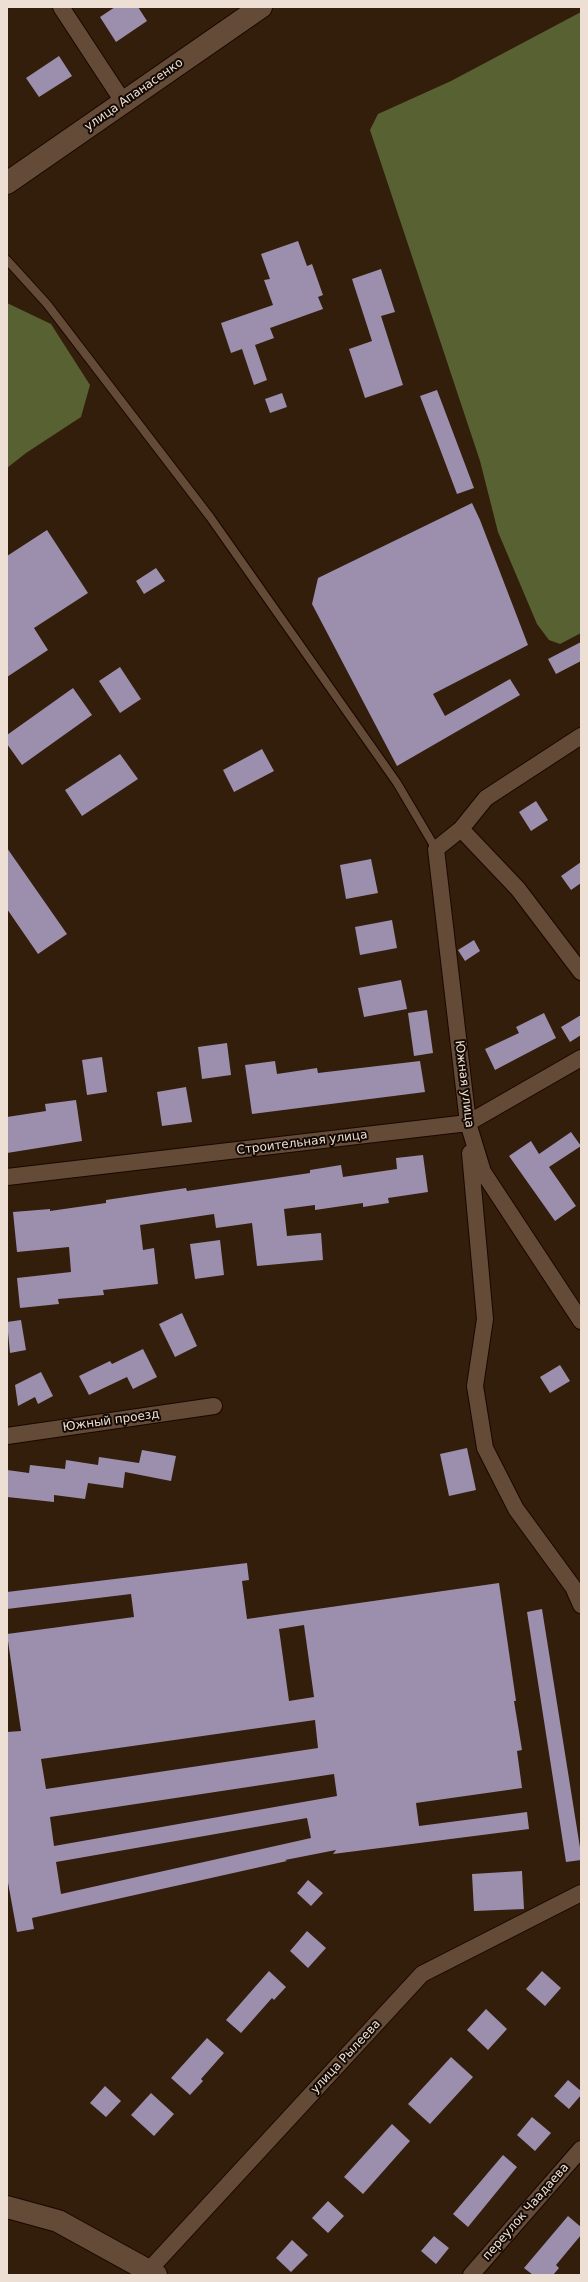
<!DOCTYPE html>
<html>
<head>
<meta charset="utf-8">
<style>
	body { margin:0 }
	#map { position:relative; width:588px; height:2282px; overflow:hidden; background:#331d0b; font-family:"DejaVu Sans",sans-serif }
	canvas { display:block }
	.frame { position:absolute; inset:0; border:8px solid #eedfd4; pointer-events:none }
</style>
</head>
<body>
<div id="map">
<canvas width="588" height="2282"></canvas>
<div class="frame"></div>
</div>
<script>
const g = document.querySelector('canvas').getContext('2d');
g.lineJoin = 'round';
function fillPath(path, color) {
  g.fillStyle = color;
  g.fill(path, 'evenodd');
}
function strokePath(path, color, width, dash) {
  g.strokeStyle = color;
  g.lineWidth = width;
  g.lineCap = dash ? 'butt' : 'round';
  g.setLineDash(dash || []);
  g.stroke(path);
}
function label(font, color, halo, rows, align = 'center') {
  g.font = font + ' "DejaVu Sans",sans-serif';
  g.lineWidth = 4;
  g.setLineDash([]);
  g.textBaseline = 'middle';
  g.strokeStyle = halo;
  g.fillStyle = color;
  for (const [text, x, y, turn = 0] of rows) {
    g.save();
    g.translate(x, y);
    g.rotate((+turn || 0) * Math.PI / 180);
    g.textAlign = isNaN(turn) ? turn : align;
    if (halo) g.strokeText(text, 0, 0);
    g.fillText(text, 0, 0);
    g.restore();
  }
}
fillPath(new Path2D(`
	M 581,12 L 581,633 L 560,644 L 549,640 L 537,624 L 498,532 L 480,461 L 370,130 L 378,114 L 451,81 Z
	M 7,303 L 51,324 L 90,385 L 81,417 L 26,453 L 7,468 Z`), '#586132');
fillPath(new Path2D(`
	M 115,7 L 138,7 L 147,21 L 116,42 L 100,17 Z
	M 59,56 L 72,76 L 39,97 L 26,78 Z
	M 298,241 L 307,266 L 312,264 L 323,295 L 318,297 L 323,309 L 270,328 L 274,338 L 255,345 L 267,380 L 254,385 L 242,349 L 231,353 L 221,323 L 273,305 L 264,280 L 270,279 L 261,254 Z
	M 381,269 L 395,312 L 381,316 L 403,385 L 365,398 L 349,349 L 372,341 L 352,279 Z
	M 437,390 L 474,488 L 457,494 L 420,396 Z
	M 282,393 L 287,407 L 270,413 L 265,399 Z
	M 472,503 L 480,520 L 528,645 L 433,694 L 445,716 L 510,679 L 520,695 L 397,766 L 312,604 L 318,578 Z
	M 47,530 L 88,593 L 34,628 L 48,650 L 7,677 L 7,556 Z
	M 156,568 L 165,581 L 144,594 L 136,581 Z
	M 581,642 L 581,661 L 556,674 L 548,659 Z
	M 120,667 L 141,699 L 120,713 L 99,681 Z
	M 73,688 L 92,715 L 22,765 L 7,744 L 7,735 Z
	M 262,749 L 274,771 L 234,792 L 223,770 Z
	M 120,754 L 138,779 L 82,816 L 65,790 Z
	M 536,801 L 548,820 L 531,831 L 519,812 Z
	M 7,848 L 67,934 L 38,954 L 7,909 Z
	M 371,859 L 378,893 L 346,899 L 340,865 Z
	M 581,862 L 581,883 L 571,890 L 561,876 Z
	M 392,920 L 397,948 L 360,955 L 355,927 Z
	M 474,940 L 480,951 L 465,961 L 458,950 Z
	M 401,980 L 407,1009 L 364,1017 L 358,988 Z
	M 427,1010 L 433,1053 L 414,1056 L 408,1013 Z
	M 544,1013 L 556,1038 L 495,1070 L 485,1049 L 519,1033 L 516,1027 Z
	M 581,1015 L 581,1035 L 570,1042 L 561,1027 Z
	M 227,1043 L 231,1075 L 202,1079 L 198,1047 Z
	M 102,1057 L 107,1092 L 87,1095 L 82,1060 Z
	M 275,1061 L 277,1074 L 317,1068 L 318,1073 L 420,1061 L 425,1092 L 252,1114 L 245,1065 Z
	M 186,1087 L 192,1122 L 162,1126 L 157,1092 Z
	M 76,1100 L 82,1141 L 7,1153 L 7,1117 L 46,1111 L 45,1104 Z
	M 571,1132 L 581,1146 L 549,1167 L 576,1206 L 555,1221 L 509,1156 L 531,1141 L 539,1154 Z
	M 423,1155 L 428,1192 L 388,1198 L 389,1203 L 363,1207 L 363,1203 L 315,1210 L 315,1205 L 284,1209 L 287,1236 L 321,1233 L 323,1260 L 257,1266 L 252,1223 L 216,1228 L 214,1214 L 140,1225 L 143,1250 L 154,1248 L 158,1284 L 103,1290 L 104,1295 L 58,1299 L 59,1304 L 20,1308 L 17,1278 L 71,1272 L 69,1247 L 17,1252 L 13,1212 L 50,1209 L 50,1211 L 106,1203 L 106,1200 L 186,1188 L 187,1191 L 310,1173 L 310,1170 L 341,1165 L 343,1177 L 397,1169 L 396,1158 Z
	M 220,1240 L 224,1275 L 195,1279 L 190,1244 Z
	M 182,1313 L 197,1346 L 175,1357 L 159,1324 Z
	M 21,1320 L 26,1350 L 10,1353 L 7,1322 Z
	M 143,1349 L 157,1377 L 133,1389 L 127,1377 L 89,1395 L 79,1376 L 110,1361 L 112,1364 Z
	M 560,1365 L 570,1381 L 550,1393 L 540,1377 Z
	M 41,1372 L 53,1396 L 38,1404 L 35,1397 L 18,1406 L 15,1385 Z
	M 467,1448 L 476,1490 L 449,1496 L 440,1454 Z
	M 142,1450 L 176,1456 L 171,1481 L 125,1472 L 123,1488 L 88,1483 L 85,1499 L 54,1495 L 54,1502 L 7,1497 L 7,1470 L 29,1473 L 30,1465 L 65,1469 L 66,1460 L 98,1465 L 99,1457 L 139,1463 Z
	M 247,1563 L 249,1580 L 242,1581 L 247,1619 L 499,1583 L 516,1701 L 514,1701 L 522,1750 L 517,1751 L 522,1788 L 416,1803 L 419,1826 L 527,1812 L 529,1829 L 333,1854 L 336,1850 L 285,1860 L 287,1861 L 32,1918 L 34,1929 L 17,1932 L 7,1877 L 7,1732 L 21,1731 L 7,1634 L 134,1617 L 131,1594 L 7,1609 L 7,1592 ZM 304,1625 L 314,1697 L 289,1701 L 279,1629 ZM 315,1720 L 318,1748 L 46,1789 L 41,1759 ZM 334,1774 L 337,1796 L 54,1846 L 50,1817 ZM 307,1818 L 311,1838 L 61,1894 L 56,1862 Z
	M 542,1609 L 581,1854 L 581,1860 L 566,1862 L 527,1612 Z
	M 522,1871 L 524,1909 L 474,1911 L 472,1874 Z
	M 308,1880 L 323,1893 L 311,1906 L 297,1893 Z
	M 307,1931 L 326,1948 L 308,1968 L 290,1951 Z
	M 269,1971 L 286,1987 L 274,2000 L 272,1998 L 241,2033 L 226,2020 Z
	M 542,1971 L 561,1988 L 545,2006 L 526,1989 Z
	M 486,2009 L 507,2029 L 488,2050 L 467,2030 Z
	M 207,2038 L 224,2053 L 201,2079 L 203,2081 L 190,2095 L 171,2078 Z
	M 451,2057 L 473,2077 L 430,2124 L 408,2104 Z
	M 568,2080 L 581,2091 L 581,2095 L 569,2109 L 554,2096 Z
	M 105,2086 L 121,2101 L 106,2117 L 90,2103 Z
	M 151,2093 L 174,2114 L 154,2136 L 131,2115 Z
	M 532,2117 L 551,2133 L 535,2151 L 517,2135 Z
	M 392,2124 L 410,2141 L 363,2194 L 344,2177 Z
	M 503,2155 L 517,2167 L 468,2227 L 453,2214 Z
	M 328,2201 L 344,2216 L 328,2233 L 312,2218 Z
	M 568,2216 L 581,2227 L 581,2235 L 556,2265 L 559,2268 L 553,2275 L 533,2275 L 524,2268 Z
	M 434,2236 L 449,2248 L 436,2264 L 421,2251 Z
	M 292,2240 L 308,2255 L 291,2272 L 276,2258 Z`), '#9b8fad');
const lane = new Path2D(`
	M 7,260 L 47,304 L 210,517 L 397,783 L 436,849`);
const street = new Path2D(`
	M 61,7 L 124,103
	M 581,736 L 486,798 L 461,829 L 436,849 L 468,1123 L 483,1172 L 581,1321
	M 461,829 L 518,889 L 581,972
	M 470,1153 L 485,1319 L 475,1386 L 485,1448 L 516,1509 L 573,1587 L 581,1605
	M 7,1177 L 468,1123 L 581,1058
	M 7,1436 L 214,1406
	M 149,2270 L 422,1974 L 581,1893
	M 471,2275 L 581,2149`);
const secondary = new Path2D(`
	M 7,183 L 261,7
	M 7,2207 L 58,2221 L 156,2275`);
strokePath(lane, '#1a0700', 10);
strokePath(street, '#1a0700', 18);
strokePath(secondary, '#1a0700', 24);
strokePath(lane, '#644b38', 8);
strokePath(street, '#644b38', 16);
strokePath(secondary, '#644b38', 22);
label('12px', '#eedfd4', '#140a04', [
	["улица Апанасенко",134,95,-35],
	["Южная улица",464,1084,83],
	["Строительная улица",302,1143,-7],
	["Южный проезд",111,1421,-8],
	["улица Рылеева",346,2057,-47],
	["переулок Чаадаева",526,2212,-49]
]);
</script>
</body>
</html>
